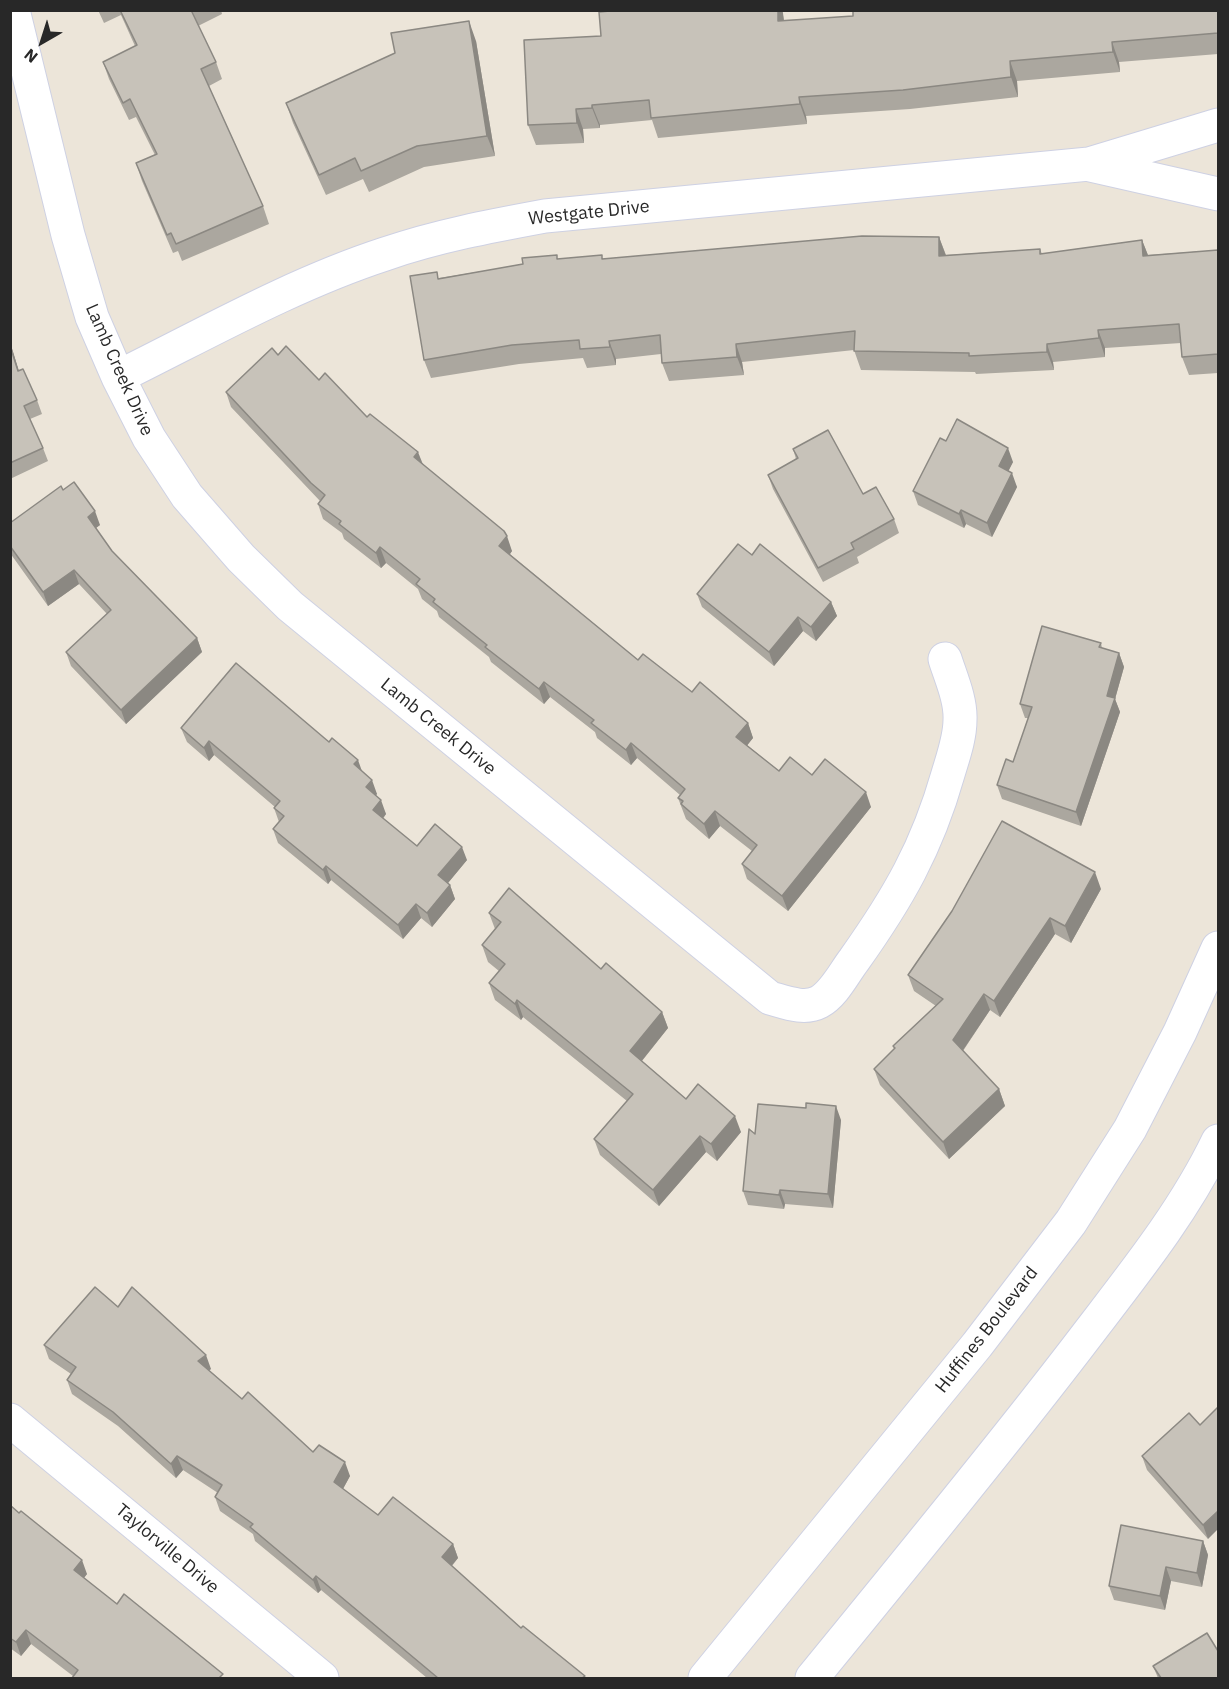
<!DOCTYPE html>
<html>
<head>
<meta charset="utf-8">
<style>
	body { margin:0 }
	#map { position:relative; width:1229px; height:1689px; overflow:hidden; background:#ece5d9; font-family:"IBM Plex Sans",sans-serif }
	canvas { display:block }
	.frame { position:absolute; inset:0; border:12px solid #282828; pointer-events:none }
	.north { position:absolute; left:12px; top:12px; width:60px; height:60px; -webkit-text-stroke:4px #fff; paint-order:stroke; rotate:219deg; font-size:16px; font-weight:700; line-height:24px; text-align:center; color:#282828 }
	.north::after { content:''; display:block; margin:auto; width:21px; height:27px; background:#282828; clip-path:polygon(50% 0,100% 100%,50% 72%,0 100%) }
</style>
</head>
<body>
<div id="map">
<canvas width="1229" height="1689"></canvas>
<div class="frame"></div>
<div class="north">N</div>
</div>
<script>
const g = document.querySelector('canvas').getContext('2d');
g.lineJoin = 'round';
function strokePath(path, color, width, dash) {
  g.strokeStyle = color;
  g.lineWidth = width;
  g.lineCap = dash ? 'butt' : 'round';
  g.setLineDash(dash || []);
  g.stroke(path);
}
function fillPath(path, color) {
  g.fillStyle = color;
  g.fill(path, 'evenodd');
}
function label(font, color, halo, rows, align = 'center') {
  g.font = font + ' "IBM Plex Sans",sans-serif';
  g.lineWidth = 5;
  g.setLineDash([]);
  g.textBaseline = 'middle';
  g.strokeStyle = halo;
  g.fillStyle = color;
  for (const [text, x, y, turn = 0] of rows) {
    g.save();
    g.translate(x, y);
    g.rotate((+turn || 0) * Math.PI / 180);
    g.textAlign = isNaN(turn) ? turn : align;
    if (halo) g.strokeText(text, 0, 0);
    g.fillText(text, 0, 0);
    g.restore();
  }
}
const street = new Path2D(`
	M 13,10 L 68,235 L 92,317 L 118,377 L 149,438 L 187,496 L 241,558 L 290,606 L 770,998 C 785,1002 804,1010 819,1002 C 834,994 844,973 854,960 C 898,898 927,848 948,774 C 953,757 960,738 960,720 C 961,700 951,678 945,659
	M 1090,165 L 1218,194
	M 118,377 C 205,334 293,284 385,254 C 437,236 491,226 545,216 L 1089,164 L 1218,125
	M 10,1420 L 322,1678`);
const secondary = new Path2D(`
	M 705,1678 L 977,1345 L 1071,1222 L 1130,1129 L 1180,1032 L 1218,948
	M 812,1678 C 901,1569 991,1460 1077,1348 C 1127,1282 1182,1216 1218,1141`);
strokePath(street, '#ced1e3', 35);
strokePath(secondary, '#ced1e3', 35);
strokePath(street, '#fff', 33);
strokePath(secondary, '#fff', 33);
fillPath(new Path2D(`
	M 98,10 L 221,10 L 222,14 L 198,26 L 216,62 L 222,79 L 209,86 L 263,206 L 269,224 L 182,261 L 178,251 L 173,253 L 142,181 L 136,163 L 155,155 L 136,117 L 129,120 L 109,79 L 103,62 L 135,46 L 121,15 L 104,23 Z
	M 621,10 L 782,10 L 784,20 L 1218,10 L 1218,54 L 1119,62 L 1120,72 L 1017,81 L 1018,97 L 910,109 L 806,116 L 807,124 L 658,138 L 652,120 L 600,125 L 600,128 L 583,129 L 584,143 L 536,145 L 528,125 L 601,36 Z
	M 476,41 L 495,156 L 424,167 L 369,192 L 363,179 L 326,195 L 293,123 L 286,103 Z
	M 939,237 L 946,255 L 1040,249 L 1042,254 L 1142,240 L 1148,255 L 1218,250 L 1218,373 L 1189,375 L 1182,357 L 1181,343 L 1105,348 L 1105,357 L 1053,362 L 1054,370 L 976,374 L 975,372 L 861,370 L 854,350 L 742,362 L 744,375 L 669,381 L 662,363 L 661,354 L 616,359 L 616,365 L 587,368 L 583,358 L 519,364 L 431,378 L 424,360 L 439,278 L 558,259 L 603,259 Z
	M 10,342 L 19,371 L 37,400 L 42,414 L 30,419 L 43,448 L 48,461 L 10,479 Z
	M 278,355 L 319,380 L 367,417 L 423,464 L 512,551 L 510,554 L 638,660 L 692,692 L 748,723 L 753,738 L 747,745 L 779,771 L 812,775 L 871,807 L 788,911 L 747,879 L 742,864 L 752,851 L 720,826 L 709,839 L 686,819 L 678,798 L 680,795 L 637,758 L 631,765 L 597,738 L 595,732 L 550,697 L 544,704 L 491,662 L 489,657 L 439,617 L 437,611 L 422,599 L 418,589 L 386,563 L 381,568 L 344,539 L 342,533 L 323,519 L 318,504 L 320,501 L 231,407 L 226,392 Z
	M 946,441 L 1013,462 L 1008,471 L 1017,487 L 992,537 L 966,524 L 964,528 L 918,505 L 913,491 Z
	M 793,449 L 863,494 L 894,519 L 899,533 L 857,557 L 859,563 L 823,582 L 773,489 L 768,475 L 796,459 Z
	M 63,490 L 100,525 L 96,528 L 112,551 L 197,638 L 202,652 L 126,724 L 71,666 L 66,652 L 107,614 L 79,584 L 48,606 L 10,553 L 10,523 Z
	M 752,555 L 831,602 L 837,616 L 816,641 L 803,631 L 774,666 L 702,607 L 697,594 Z
	M 1101,643 L 1102,648 L 1119,653 L 1124,667 L 1115,699 L 1120,712 L 1081,826 L 1002,799 L 997,785 L 1013,762 L 1028,718 L 1025,718 L 1020,704 Z
	M 181,728 L 362,771 L 377,794 L 376,795 L 386,814 L 383,819 L 417,846 L 467,860 L 448,883 L 450,885 L 455,899 L 432,927 L 421,918 L 403,939 L 331,880 L 328,884 L 278,843 L 273,829 L 279,822 L 274,808 L 275,807 L 214,755 L 209,761 L 187,742 Z
	M 1101,889 L 1071,943 L 1055,934 L 1000,1017 L 990,1010 L 963,1051 L 999,1089 L 1005,1106 L 949,1159 L 880,1085 L 874,1069 L 894,1049 L 893,1046 L 936,1006 L 914,991 L 908,975 Z
	M 489,913 L 601,969 L 662,1012 L 668,1028 L 642,1061 L 686,1099 L 741,1132 L 717,1161 L 706,1152 L 659,1206 L 600,1155 L 594,1139 L 627,1101 L 523,1017 L 521,1020 L 495,1000 L 489,983 L 499,971 L 488,962 L 482,945 L 495,929 Z
	M 841,1120 L 833,1208 L 785,1204 L 784,1209 L 748,1205 L 743,1191 L 755,1134 Z
	M 118,1307 L 211,1369 L 209,1370 L 242,1399 L 313,1452 L 350,1476 L 343,1489 L 378,1515 L 453,1544 L 458,1558 L 452,1566 L 521,1628 L 586,1678 L 427,1678 L 321,1590 L 318,1593 L 255,1541 L 253,1534 L 220,1511 L 215,1497 L 218,1493 L 183,1470 L 176,1478 L 118,1426 L 72,1394 L 67,1380 L 71,1374 L 49,1359 L 44,1345 Z
	M 1200,1425 L 1208,1539 L 1147,1470 L 1142,1456 Z
	M 10,1505 L 87,1574 L 84,1578 L 117,1604 L 223,1674 L 73,1676 L 31,1644 L 21,1656 L 10,1648 Z
	M 1203,1541 L 1208,1555 L 1202,1587 L 1171,1581 L 1165,1610 L 1114,1600 L 1109,1586 Z
	M 1153,1666 L 1218,1678 L 1158,1678 Z`), '#aba79f');
fillPath(new Path2D(`
	M 778,10 L 782,10 L 783,13 L 786,40 L 778,21 Z
	M 469,21 L 476,41 L 495,156 L 487,136 Z
	M 1112,42 L 1119,62 L 1120,72 L 1113,52 Z
	M 1010,61 L 1017,81 L 1018,97 L 1011,77 Z
	M 799,97 L 806,116 L 807,124 L 800,104 Z
	M 592,105 L 600,125 L 600,128 L 592,108 Z
	M 576,109 L 583,129 L 584,143 L 577,123 Z
	M 939,237 L 946,256 L 939,256 Z
	M 1142,240 L 1149,258 L 1143,256 Z
	M 1098,330 L 1105,348 L 1105,357 L 1099,338 Z
	M 609,341 L 616,359 L 616,365 L 610,347 Z
	M 10,342 L 23,385 L 18,371 L 10,346 Z
	M 736,344 L 742,362 L 744,375 L 737,357 Z
	M 1047,344 L 1053,362 L 1054,370 L 1047,352 Z
	M 1008,448 L 1013,462 L 1004,480 L 999,466 Z
	M 418,452 L 424,467 L 414,457 Z
	M 1012,473 L 1017,487 L 992,537 L 987,523 Z
	M 961,510 L 966,524 L 964,528 L 959,514 Z
	M 95,511 L 100,525 L 93,530 L 88,517 Z
	M 507,536 L 512,551 L 505,561 L 499,546 Z
	M 380,547 L 386,563 L 381,568 L 376,553 Z
	M 74,570 L 79,584 L 48,606 L 43,592 Z
	M 831,602 L 837,616 L 816,641 L 811,627 Z
	M 798,617 L 803,631 L 774,666 L 769,652 Z
	M 197,638 L 202,652 L 126,724 L 121,710 Z
	M 1119,653 L 1124,667 L 1115,699 L 1120,712 L 1081,826 L 1076,812 Z
	M 544,682 L 550,697 L 544,704 L 539,689 Z
	M 748,723 L 753,738 L 742,752 L 736,737 Z
	M 209,741 L 214,755 L 209,761 L 204,748 Z
	M 631,743 L 637,758 L 631,765 L 626,750 Z
	M 358,760 L 363,774 L 354,764 Z
	M 372,780 L 377,794 L 371,801 L 366,787 Z
	M 866,792 L 871,807 L 788,911 L 782,896 Z
	M 381,800 L 386,814 L 378,824 L 373,810 Z
	M 715,811 L 720,826 L 709,839 L 704,824 Z
	M 462,847 L 467,860 L 443,889 L 438,875 Z
	M 326,866 L 331,880 L 328,884 L 323,870 Z
	M 1095,872 L 1101,889 L 1071,943 L 1065,926 Z
	M 450,885 L 455,899 L 432,927 L 427,913 Z
	M 416,904 L 421,918 L 403,939 L 398,925 Z
	M 1050,918 L 1055,934 L 1000,1017 L 994,1001 Z
	M 984,994 L 990,1010 L 959,1056 L 953,1040 Z
	M 517,1000 L 523,1017 L 521,1020 L 515,1004 Z
	M 662,1012 L 668,1028 L 636,1068 L 630,1051 Z
	M 999,1089 L 1005,1106 L 949,1159 L 943,1142 Z
	M 836,1106 L 841,1120 L 833,1208 L 828,1194 Z
	M 735,1116 L 741,1132 L 717,1161 L 711,1144 Z
	M 700,1136 L 706,1152 L 659,1206 L 653,1190 Z
	M 780,1190 L 785,1204 L 784,1209 L 779,1195 Z
	M 206,1355 L 211,1369 L 203,1375 L 198,1361 Z
	M 177,1456 L 183,1470 L 176,1478 L 171,1464 Z
	M 345,1462 L 350,1476 L 339,1496 L 334,1482 Z
	M 1218,1511 L 1218,1529 L 1208,1539 L 1203,1525 Z
	M 1203,1541 L 1208,1555 L 1202,1587 L 1197,1573 Z
	M 453,1544 L 458,1558 L 447,1571 L 442,1557 Z
	M 82,1560 L 87,1574 L 79,1584 L 74,1570 Z
	M 1166,1567 L 1171,1581 L 1165,1610 L 1160,1596 Z
	M 316,1576 L 321,1590 L 318,1593 L 313,1580 Z
	M 26,1630 L 31,1644 L 21,1656 L 16,1642 Z`), '#8b8882');
const building = new Path2D(`
	M 120,10 L 191,10 L 216,62 L 201,69 L 263,206 L 176,244 L 171,233 L 167,235 L 136,163 L 157,154 L 130,99 L 123,103 L 103,62 L 137,45 Z
	M 621,10 L 778,10 L 778,21 L 853,16 L 853,10 L 1218,10 L 1218,33 L 1112,42 L 1113,52 L 1010,61 L 1011,77 L 903,90 L 799,97 L 800,104 L 651,118 L 649,100 L 592,105 L 592,108 L 576,109 L 577,123 L 528,125 L 524,40 L 601,36 L 599,12 Z
	M 469,21 L 487,136 L 417,146 L 361,171 L 355,158 L 319,175 L 286,103 L 395,53 L 391,33 Z
	M 862,236 L 939,237 L 939,256 L 1040,249 L 1040,254 L 1142,240 L 1143,256 L 1218,250 L 1218,354 L 1182,357 L 1179,324 L 1098,330 L 1099,338 L 1047,344 L 1047,352 L 969,356 L 969,353 L 854,351 L 855,331 L 736,344 L 737,357 L 662,363 L 660,335 L 609,341 L 610,347 L 580,349 L 579,340 L 512,345 L 424,360 L 410,276 L 437,272 L 438,279 L 523,264 L 522,258 L 557,255 L 557,259 L 602,255 L 602,259 Z
	M 10,346 L 18,371 L 23,369 L 37,400 L 24,406 L 43,448 L 10,463 Z
	M 286,346 L 319,380 L 325,373 L 367,417 L 370,414 L 418,452 L 414,457 L 504,531 L 507,536 L 499,546 L 638,660 L 643,654 L 692,692 L 700,682 L 748,723 L 736,737 L 779,771 L 790,757 L 812,775 L 825,759 L 866,792 L 782,896 L 742,864 L 757,845 L 715,811 L 704,824 L 681,804 L 683,801 L 678,798 L 685,789 L 631,743 L 626,750 L 591,723 L 594,720 L 544,682 L 539,689 L 485,647 L 487,645 L 433,602 L 435,599 L 416,584 L 420,579 L 380,547 L 376,553 L 339,524 L 341,521 L 318,504 L 325,495 L 311,483 L 226,392 L 272,348 L 278,355 Z
	M 957,419 L 1008,448 L 999,466 L 1012,473 L 987,523 L 961,510 L 959,514 L 913,491 L 940,438 L 946,441 Z
	M 828,430 L 863,494 L 876,487 L 894,519 L 851,543 L 854,549 L 818,568 L 768,475 L 798,458 L 793,449 Z
	M 74,482 L 95,511 L 88,517 L 112,551 L 197,638 L 121,710 L 66,652 L 111,610 L 74,570 L 43,592 L 10,546 L 10,523 L 61,486 L 63,490 Z
	M 738,544 L 752,555 L 760,544 L 831,602 L 811,627 L 798,617 L 769,652 L 697,594 Z
	M 1042,626 L 1101,643 L 1099,647 L 1119,653 L 1107,696 L 1115,698 L 1076,812 L 997,785 L 1006,759 L 1013,762 L 1032,707 L 1020,704 Z
	M 236,663 L 329,742 L 332,738 L 358,760 L 354,764 L 372,780 L 366,787 L 381,800 L 373,810 L 417,846 L 435,824 L 462,847 L 438,875 L 450,885 L 427,913 L 416,904 L 398,925 L 326,866 L 323,870 L 273,829 L 284,816 L 274,808 L 280,801 L 209,741 L 204,748 L 181,728 Z
	M 1002,821 L 1095,872 L 1065,926 L 1050,918 L 994,1001 L 984,994 L 953,1040 L 999,1089 L 943,1142 L 874,1069 L 895,1048 L 893,1046 L 943,999 L 908,975 L 952,911 Z
	M 509,888 L 601,969 L 606,963 L 662,1012 L 630,1051 L 686,1099 L 698,1084 L 735,1116 L 711,1144 L 700,1136 L 653,1190 L 594,1139 L 633,1094 L 517,1000 L 515,1004 L 489,983 L 505,964 L 482,945 L 501,922 L 489,913 Z
	M 806,1103 L 836,1106 L 828,1194 L 780,1190 L 779,1195 L 743,1191 L 749,1129 L 755,1134 L 758,1104 L 806,1108 Z
	M 95,1287 L 118,1307 L 132,1287 L 206,1355 L 198,1361 L 242,1399 L 248,1392 L 313,1452 L 319,1445 L 345,1462 L 334,1482 L 378,1515 L 393,1497 L 453,1544 L 442,1557 L 521,1628 L 523,1626 L 585,1676 L 582,1678 L 438,1678 L 316,1576 L 313,1580 L 250,1527 L 253,1524 L 215,1497 L 222,1485 L 177,1456 L 171,1464 L 113,1412 L 67,1380 L 76,1367 L 44,1345 Z
	M 1218,1407 L 1218,1511 L 1203,1525 L 1142,1456 L 1189,1413 L 1200,1425 Z
	M 10,1505 L 19,1513 L 21,1511 L 82,1560 L 74,1570 L 117,1604 L 124,1594 L 223,1674 L 219,1678 L 72,1678 L 78,1670 L 26,1630 L 16,1642 L 10,1638 Z
	M 1121,1525 L 1203,1541 L 1197,1573 L 1166,1567 L 1160,1596 L 1109,1586 Z
	M 1207,1633 L 1218,1651 L 1218,1678 L 1161,1678 L 1153,1666 Z`);
fillPath(building, '#c7c2b9');
strokePath(building, '#8b8882', 1.5);
label('18px', '#282828', '#fff', [
	["Westgate Drive",589,213,-6],
	["Lamb Creek Drive",119,370,66],
	["Lamb Creek Drive",438,727,39],
	["Huffines Boulevard",987,1330,-52],
	["Taylorville Drive",167,1549,40]
]);
</script>
</body>
</html>
